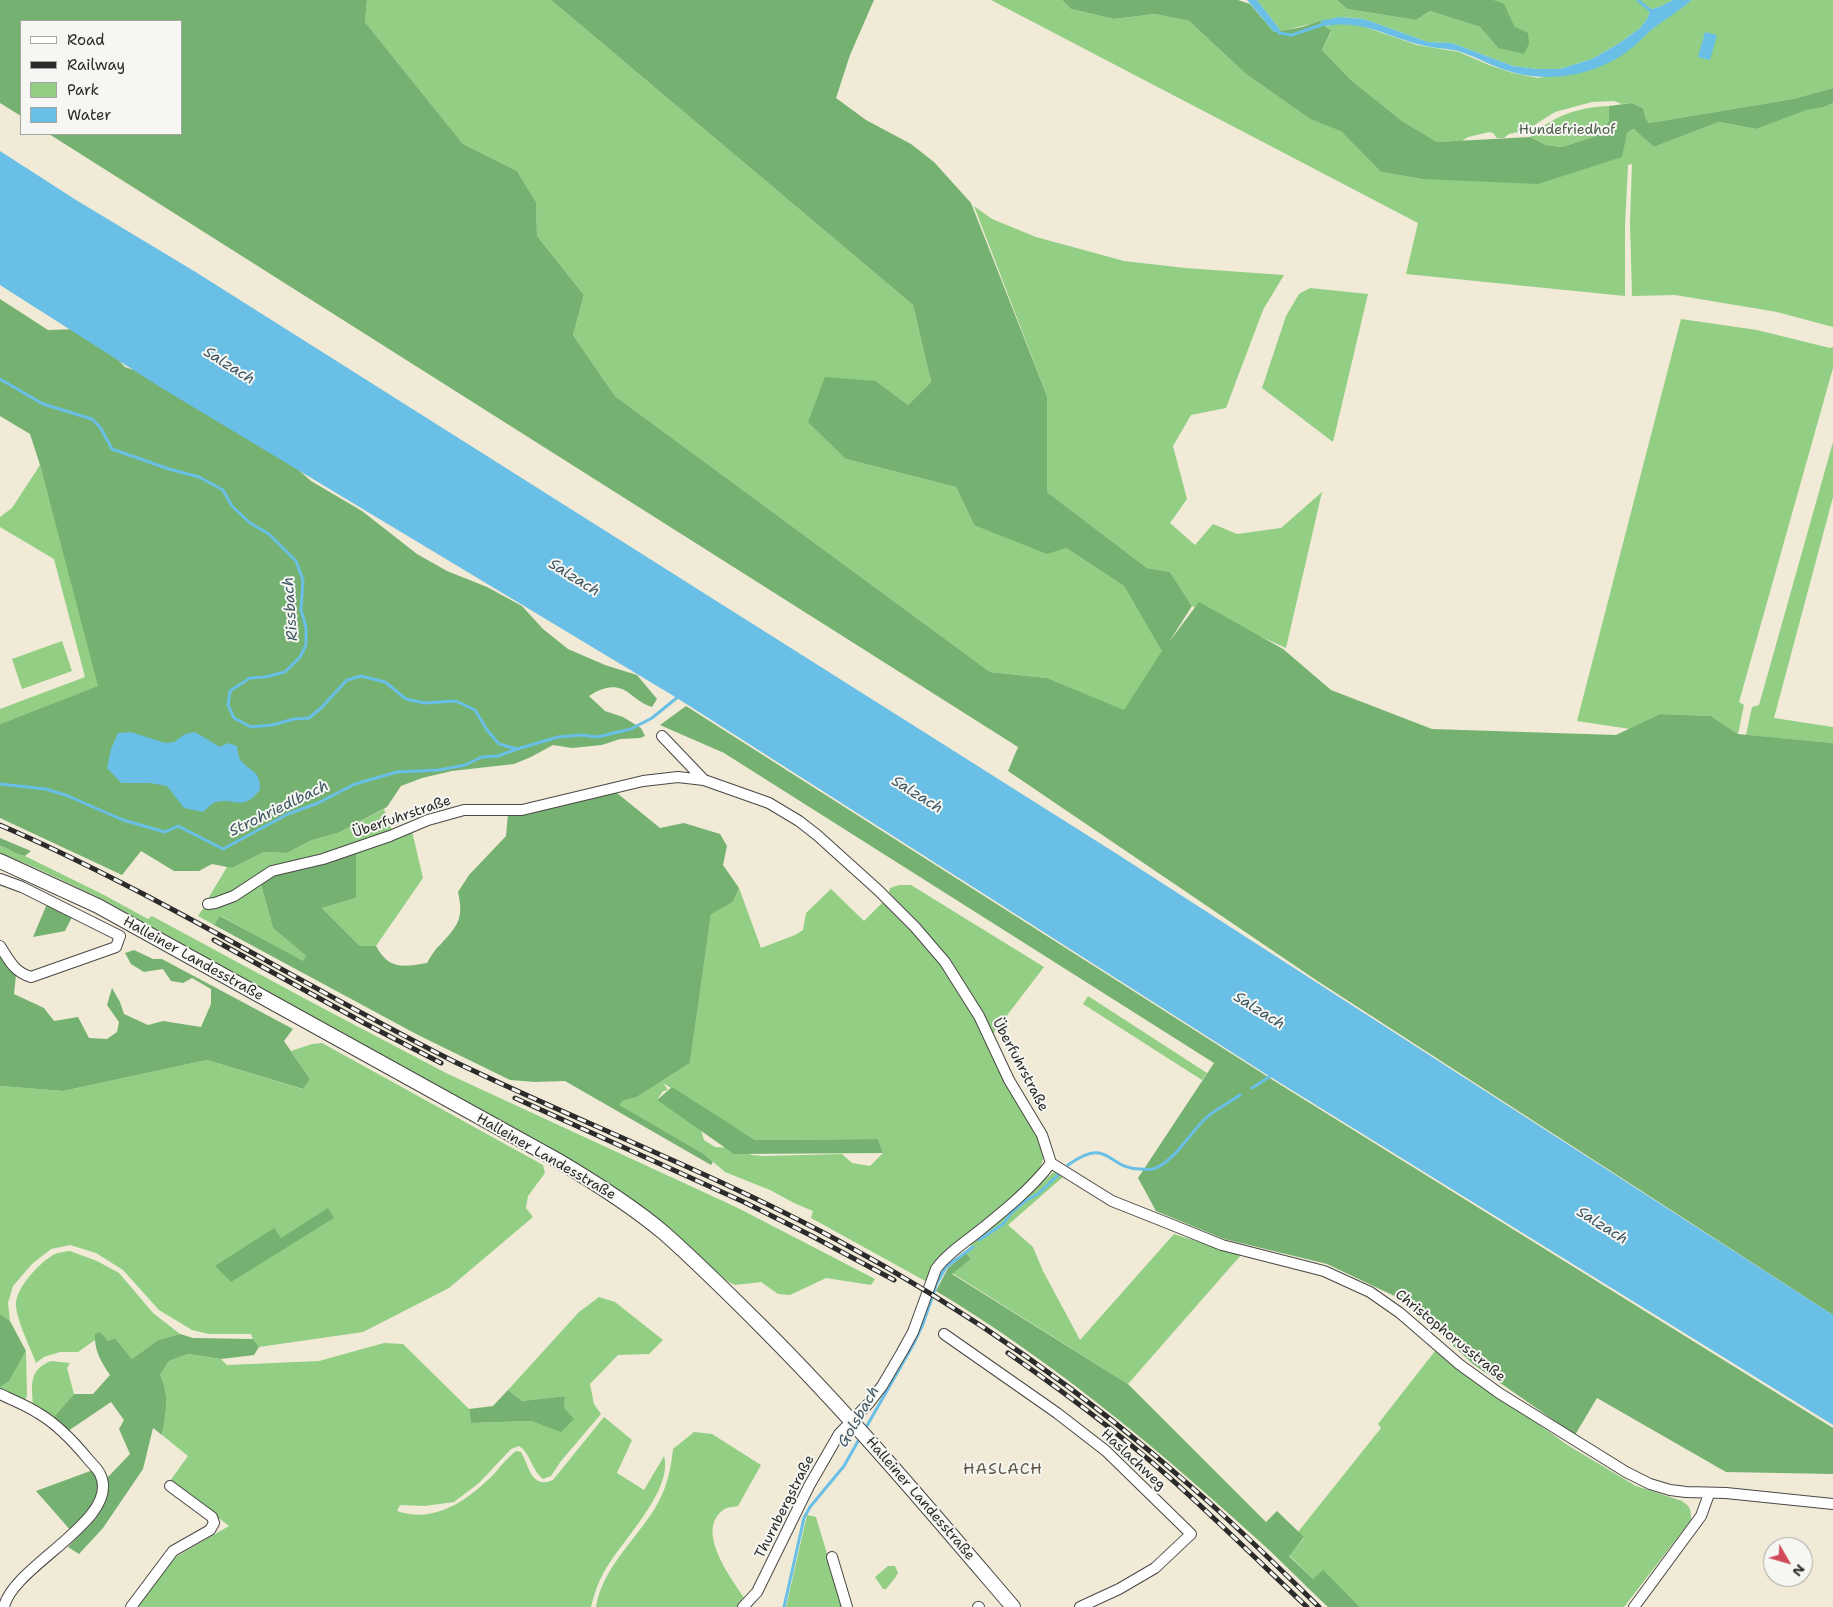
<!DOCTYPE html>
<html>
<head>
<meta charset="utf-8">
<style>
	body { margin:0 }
	#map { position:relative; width:1833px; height:1607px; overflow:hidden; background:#f0ead6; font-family:"Shantell Sans",sans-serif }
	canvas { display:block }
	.legend { position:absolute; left:20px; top:20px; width:162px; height:115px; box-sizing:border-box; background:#f6f6f2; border:1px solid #a5a5a2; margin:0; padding:6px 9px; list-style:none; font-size:15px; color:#2b2b2b }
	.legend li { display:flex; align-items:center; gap:10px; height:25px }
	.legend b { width:25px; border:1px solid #a5a5a2 }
	.north { position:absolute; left:1763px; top:1537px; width:50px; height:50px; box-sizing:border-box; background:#f6f6f2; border:1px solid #a5a5a2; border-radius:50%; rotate:128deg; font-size:14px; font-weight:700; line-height:20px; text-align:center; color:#2b2b2b }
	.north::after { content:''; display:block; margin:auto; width:18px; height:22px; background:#d1495b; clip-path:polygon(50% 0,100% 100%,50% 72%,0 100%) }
</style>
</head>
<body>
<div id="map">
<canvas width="1833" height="1607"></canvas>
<ul class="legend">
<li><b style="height:6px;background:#fff"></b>Road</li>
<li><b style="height:6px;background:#2b2b2b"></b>Railway</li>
<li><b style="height:14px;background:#92cf84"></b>Park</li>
<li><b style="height:14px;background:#69bfe5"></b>Water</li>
</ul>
<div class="north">N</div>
</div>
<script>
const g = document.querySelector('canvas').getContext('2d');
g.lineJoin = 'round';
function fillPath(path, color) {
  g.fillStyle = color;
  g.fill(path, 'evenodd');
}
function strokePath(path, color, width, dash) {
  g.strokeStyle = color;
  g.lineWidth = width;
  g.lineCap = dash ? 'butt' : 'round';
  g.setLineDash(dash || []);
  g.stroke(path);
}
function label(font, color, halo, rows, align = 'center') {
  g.font = font + ' "Shantell Sans",sans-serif';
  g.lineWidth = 4;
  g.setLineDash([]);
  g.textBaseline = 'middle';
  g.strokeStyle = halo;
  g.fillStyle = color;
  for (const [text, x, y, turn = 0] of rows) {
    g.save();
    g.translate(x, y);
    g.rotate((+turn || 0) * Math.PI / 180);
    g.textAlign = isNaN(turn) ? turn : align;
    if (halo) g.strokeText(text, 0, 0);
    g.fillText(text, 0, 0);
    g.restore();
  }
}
fillPath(new Path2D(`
	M 367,0 L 551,0 L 913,305 L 931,382 L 908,405 L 876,381 L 846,459 L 956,487 L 974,525 L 1066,548 L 1124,586 L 1163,651 L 1124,711 L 1047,678 L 990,672 L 615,396 L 573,335 L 584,295 L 537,236 L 536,202 L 517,171 L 463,144 L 365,22 Z
	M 991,0 L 1062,0 L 1071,9 L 1114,19 L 1155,14 L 1189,21 L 1246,74 L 1310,119 L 1341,130 L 1381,172 L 1422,179 L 1627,133 L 1635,129 L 1654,147 L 1719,122 L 1756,129 L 1806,109 L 1824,107 L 1833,103 L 1833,327 L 1777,312 L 1675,295 L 1632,296 L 1630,222 L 1632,164 L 1628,165 L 1625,225 L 1625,296 L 1406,274 L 1418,223 Z
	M 1257,0 L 1337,0 L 1347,9 L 1416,20 L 1430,11 L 1480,27 L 1498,48 L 1515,27 L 1504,5 L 1494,0 L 1673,0 L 1659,7 L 1651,9 L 1647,19 L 1640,28 L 1618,44 L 1592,59 L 1560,69 L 1537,69 L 1513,66 L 1452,43 L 1428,42 L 1364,19 L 1340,17 L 1281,31 Z
	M 1692,0 L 1833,0 L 1833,88 L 1793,99 L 1649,123 L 1646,119 L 1643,108 L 1633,103 L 1622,104 L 1614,101 L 1592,102 L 1555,112 L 1536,124 L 1530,129 L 1509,134 L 1504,138 L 1497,138 L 1493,133 L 1489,132 L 1468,137 L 1462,141 L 1437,142 L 1402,121 L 1351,80 L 1322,50 L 1331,32 L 1326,26 L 1342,23 L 1362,26 L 1417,45 L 1459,52 L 1489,65 L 1513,73 L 1538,78 L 1603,65 L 1631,48 L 1654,27 Z
	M 1609,106 L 1609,121 L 1596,136 L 1562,147 L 1546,145 L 1530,137 C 1553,116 1578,107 1609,106 Z
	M 974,206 L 992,219 L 1036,237 L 1124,261 L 1185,268 L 1284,275 L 1263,310 L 1226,408 L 1191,415 L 1173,446 L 1187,499 L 1170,523 L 1195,545 L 1213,524 L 1237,534 L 1281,528 L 1322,492 L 1286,648 L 1192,606 L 1170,572 L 1147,568 L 1047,492 L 1047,396 Z
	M 1310,288 L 1368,294 L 1333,442 L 1262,388 L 1286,316 L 1299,294 Z
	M 1681,319 L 1757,330 L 1830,348 L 1833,347 L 1833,368 L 1739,702 L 1744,705 L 1738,734 L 1711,716 L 1660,714 L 1630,729 L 1577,721 Z
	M 1833,442 L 1833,497 L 1774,718 L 1833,727 L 1833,743 L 1746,735 L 1752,707 L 1759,705 Z
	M 40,465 L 99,686 L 0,724 L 0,709 L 85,677 L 54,559 L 0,527 L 0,517 L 12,508 Z
	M 62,641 L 72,671 L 22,689 L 12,659 Z
	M 384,809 L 392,831 L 233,894 L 206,902 L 227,867 L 232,868 L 264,852 L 287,853 L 312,840 L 338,833 Z
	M 412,831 L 423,878 L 376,946 L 360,946 L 322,908 L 356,898 L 356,852 Z
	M 0,846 C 9,848 15,855 25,856 L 104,895 L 148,919 L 152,916 L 313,1003 L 448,1074 L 738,1208 L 875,1279 L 871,1285 L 826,1278 L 790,1295 L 778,1294 L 761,1282 L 735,1285 L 727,1281 C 684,1241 645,1208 596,1175 L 102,899 L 38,869 L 0,853 Z
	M 260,881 L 273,928 L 306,956 L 303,962 L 221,916 L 214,925 L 198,916 L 205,906 Z
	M 899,885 L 911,885 L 1044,967 L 992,1035 L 912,919 L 889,892 L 890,888 Z
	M 739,888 L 761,948 L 795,935 L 803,930 L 806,913 L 831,889 L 864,921 L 884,901 L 918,937 L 954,983 L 967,1002 L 1005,1081 L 1039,1140 L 1044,1157 L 1037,1175 L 977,1229 L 938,1259 L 930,1274 L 927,1282 L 811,1218 L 813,1211 L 794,1203 L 770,1190 L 725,1172 L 704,1154 L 618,1105 L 622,1101 L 637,1097 L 690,1063 L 711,913 L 733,902 ZM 663,1083 L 755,1140 L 878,1139 L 883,1153 L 870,1166 L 852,1163 L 842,1154 L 764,1156 L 752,1155 L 734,1148 L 715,1147 L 704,1140 L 700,1127 L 657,1100 L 663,1091 L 668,1090 Z
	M 1088,996 L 1207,1073 L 1202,1080 L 1083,1004 Z
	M 322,1043 L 543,1165 L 545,1173 L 528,1196 L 526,1208 L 533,1217 L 449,1288 L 363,1332 L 259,1347 L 253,1339 L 251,1334 L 209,1334 L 192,1330 L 159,1310 L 123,1270 L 96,1253 L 70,1245 L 51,1249 L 32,1264 L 13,1286 L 8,1303 L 10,1321 L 0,1314 L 0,1086 L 63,1091 L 207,1060 L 302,1089 L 310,1079 L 291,1051 L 312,1044 Z
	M 1054,1172 L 1064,1176 L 1008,1225 L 1033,1247 L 1043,1271 L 1080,1340 L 1174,1234 L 1241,1255 L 1128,1384 L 952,1273 L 971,1259 L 966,1253 L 975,1239 Z
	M 70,1251 L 97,1261 L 119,1273 L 153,1313 L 180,1334 L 158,1340 L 132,1359 L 115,1338 L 108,1341 L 95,1334 L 95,1340 L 78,1352 L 60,1352 L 44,1357 L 36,1363 C 30,1346 17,1322 16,1305 C 15,1288 41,1261 55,1254 C 59,1252 65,1252 70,1251 Z
	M 599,1297 L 615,1302 L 663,1340 L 649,1354 L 618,1355 L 590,1384 L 594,1404 L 601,1414 L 561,1461 L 551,1476 L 543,1479 C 531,1469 531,1454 519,1446 L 511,1449 L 479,1483 L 454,1502 L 425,1506 L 400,1505 L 397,1511 C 435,1524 468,1500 494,1474 C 501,1466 507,1458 516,1451 L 521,1452 C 529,1465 531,1490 553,1480 L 604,1417 L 632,1440 L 617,1473 L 644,1490 L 664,1456 C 674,1491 619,1543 603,1574 C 597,1585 594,1595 591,1607 L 136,1607 L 169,1561 L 229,1526 L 170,1481 L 188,1456 L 162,1435 C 166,1415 170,1394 160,1375 L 169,1361 L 188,1354 L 221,1359 L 227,1365 L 319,1361 L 384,1343 L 403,1344 L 469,1409 L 471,1423 L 531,1421 L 561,1431 L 565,1396 L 522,1401 L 508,1390 L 579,1312 Z
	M 26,1351 L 27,1396 L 25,1400 L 0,1390 L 0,1387 L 9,1380 Z
	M 1435,1351 L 1569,1446 L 1636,1486 L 1682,1501 C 1691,1507 1691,1510 1691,1520 L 1624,1607 L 1360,1607 L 1323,1571 L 1313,1579 L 1289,1555 L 1304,1538 L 1298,1532 L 1381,1428 L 1378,1424 Z
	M 51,1361 L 70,1363 L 67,1368 L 74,1394 L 53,1418 L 33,1406 C 32,1385 28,1370 51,1361 Z
	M 694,1432 L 712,1434 L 761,1465 L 738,1506 C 733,1507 727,1507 723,1510 C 695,1531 731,1578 745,1599 L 737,1607 L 596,1607 C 603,1565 640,1537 659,1501 C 668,1484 671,1467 673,1449 Z
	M 807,1515 L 816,1517 L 843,1607 L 786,1607 Z
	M 888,1566 L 895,1566 L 898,1573 L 895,1578 L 886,1589 L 883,1589 L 875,1577 Z`), '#92cf84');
fillPath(new Path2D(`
	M 0,0 L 367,0 L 365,22 L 463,144 L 517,171 L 536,202 L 537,236 L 584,295 L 573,335 L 615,396 L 990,672 L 1047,678 L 1124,710 L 1162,651 L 1124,586 L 1066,548 L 1047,554 L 974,525 L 956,487 L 846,459 L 808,422 L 825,377 L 876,381 L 908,405 L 931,382 L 913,305 L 551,0 L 874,0 L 850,55 L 836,98 L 866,120 L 911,144 L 934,162 L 971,203 L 1047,396 L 1047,492 L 1147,568 L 1170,572 L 1192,606 L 1169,642 L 1199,602 L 1283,649 L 1331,690 L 1432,729 L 1616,735 L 1660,714 L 1711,716 L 1738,734 L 1833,743 L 1833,1315 L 1316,980 L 1008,771 L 1018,747 L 49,134 L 181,134 L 181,21 L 21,21 L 21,116 L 0,103 Z
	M 1062,0 L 1238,0 L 1250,4 L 1274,32 L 1302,27 L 1320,21 L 1331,31 L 1322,50 L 1351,80 L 1402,121 L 1437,142 L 1530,137 L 1546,145 L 1562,147 L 1596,136 L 1609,121 L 1609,106 L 1632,103 L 1643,108 L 1646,119 L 1649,123 L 1793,99 L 1833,88 L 1833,103 L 1824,107 L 1806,110 L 1756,129 L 1719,122 L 1654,147 L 1634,129 L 1627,133 L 1622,157 L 1538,184 L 1422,179 L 1381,172 L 1341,131 L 1310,119 L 1246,74 L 1189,21 L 1155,14 L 1114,19 L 1071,9 Z
	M 1337,0 L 1494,0 L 1504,4 L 1515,27 L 1528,33 L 1529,44 L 1524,54 L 1498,48 L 1480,27 L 1430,11 L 1416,20 L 1347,9 Z
	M 0,299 L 48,330 L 81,329 L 103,343 L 125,367 L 151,376 L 283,456 L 311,481 L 362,511 L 417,554 L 447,571 L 487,587 L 522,606 L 543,629 L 568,649 L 605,665 L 637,675 L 657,699 L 652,707 C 638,703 632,693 622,689 C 610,684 598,690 589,696 L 605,711 L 623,717 L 641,728 L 645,736 L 640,738 L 620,739 L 602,745 L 572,748 L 553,745 L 531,757 L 514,764 L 452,771 L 422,778 L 401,786 L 387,807 L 338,833 L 312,840 L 287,853 L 264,852 L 232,868 L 212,864 L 199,871 L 174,871 L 141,851 L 122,875 L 0,818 L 0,724 L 98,686 L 40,465 L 30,434 L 0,416 Z
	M 686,706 L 1276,1082 L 1833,1428 L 1833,1474 L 1726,1472 L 1597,1398 L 1575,1435 L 1473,1364 L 1405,1301 L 1327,1264 L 1224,1239 L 1156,1211 L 1138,1178 L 1214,1063 L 724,753 L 660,725 Z
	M 617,793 L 660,828 L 684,823 L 720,834 L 727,846 L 723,865 L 739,888 L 733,902 L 711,914 L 690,1063 L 637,1097 L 622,1101 L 619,1105 L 704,1154 L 713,1162 L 711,1165 L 565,1081 L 535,1082 L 510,1080 L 418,1035 L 214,925 L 220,916 L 303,961 L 306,956 L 273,928 L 260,881 L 272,873 L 356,852 L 356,898 L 322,908 L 360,946 L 376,946 C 389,970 403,967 427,963 C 431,956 435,949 441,944 C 458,925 464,919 458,892 L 469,875 L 506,836 L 508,814 Z
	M 0,838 L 31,851 L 25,856 C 15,855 9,848 0,846 Z
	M 47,904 L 72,917 L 65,931 L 33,937 Z
	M 134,950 L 153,959 L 162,959 L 293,1029 L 284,1041 L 310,1079 L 303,1089 L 207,1060 L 63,1091 L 0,1086 L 0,952 L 16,975 L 14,994 L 44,1008 L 54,1021 L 78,1017 L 89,1038 L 107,1039 L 117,1032 L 119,1022 L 107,1005 L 112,988 L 120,1002 L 124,1014 L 148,1025 L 163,1021 L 201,1027 L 211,1004 L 211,989 L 192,978 L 183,983 L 171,981 L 163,969 L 144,972 L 131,964 L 125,953 Z
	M 672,1087 L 755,1140 L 878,1139 L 883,1153 L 734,1154 L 657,1100 Z
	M 328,1208 L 334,1218 L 231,1282 L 215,1266 L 274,1228 L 281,1238 Z
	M 966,1253 L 971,1259 L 952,1274 L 1128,1384 L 1266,1522 L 1277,1511 L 1304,1537 L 1289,1556 L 1313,1579 L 1323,1570 L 1360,1607 L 1328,1607 C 1301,1582 1276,1555 1248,1531 C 1151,1443 1048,1358 936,1291 L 948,1268 Z
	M 0,1314 L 10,1321 L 26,1351 L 9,1381 L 0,1387 Z
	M 100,1332 L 108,1341 L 115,1338 L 132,1359 L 158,1340 L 180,1334 L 193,1338 L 253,1339 L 259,1347 L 254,1355 L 221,1359 L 188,1354 L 169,1361 L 160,1375 C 170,1394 166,1415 162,1435 L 153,1428 L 143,1469 L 103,1528 L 79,1554 L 68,1547 L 87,1527 L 106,1499 L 108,1477 L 130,1454 L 119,1429 L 124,1420 L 111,1402 L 68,1431 L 53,1418 L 74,1394 L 93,1394 L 110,1375 C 101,1362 94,1350 95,1334 Z
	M 508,1390 L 522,1401 L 565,1396 L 564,1408 L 574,1419 L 561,1432 L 531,1421 L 471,1423 L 469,1409 L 493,1406 Z
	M 93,1470 C 108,1494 88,1514 72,1532 L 36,1491 Z`), '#75b272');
fillPath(new Path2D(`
	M 1247,0 L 1257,0 L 1281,31 L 1274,32 Z
	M 1673,0 L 1692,0 C 1680,10 1667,18 1655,27 C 1647,33 1640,41 1633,47 C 1600,74 1555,83 1515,73 C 1495,68 1477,57 1458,51 C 1445,48 1430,48 1417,44 C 1383,35 1363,20 1326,26 L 1320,21 L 1340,17 L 1364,19 L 1428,42 L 1452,43 L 1513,66 L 1537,69 L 1560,69 L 1592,59 L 1618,44 L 1640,28 L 1647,19 L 1651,9 L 1659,7 Z
	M 1705,32 L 1717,35 L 1710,60 L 1698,57 Z
	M 0,151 L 76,200 L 194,271 L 1117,854 L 1833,1315 L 1833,1425 L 1269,1076 L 677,698 L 160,387 L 0,285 Z
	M 131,732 L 165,743 L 174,742 L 185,734 L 195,732 L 220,747 L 228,743 L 237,746 C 238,751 238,758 242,762 C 253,773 261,772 260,790 C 240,813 238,797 216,802 C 211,804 207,808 203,812 L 184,808 L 167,786 L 150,783 L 121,783 L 107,768 L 111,749 L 118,733 Z`), '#69bfe5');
strokePath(new Path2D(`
	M 1638,0 L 1652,12
	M 1277,30 L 1279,33 L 1292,35 L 1327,23
	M 0,379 L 43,404 L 92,419 L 100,427 L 112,449 L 169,469 L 199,477 L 223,490 L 232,506 L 250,523 L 269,534 L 296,561 L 303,580 L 301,610 L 306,627 L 306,645 L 300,657 L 285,672 L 265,677 L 250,678 L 230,691 L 228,705 L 234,718 L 251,727 L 272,725 L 294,719 L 309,718 L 321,708 L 347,680 L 361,676 L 385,682 L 406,699 L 424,703 L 456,701 L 475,710 L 487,730 L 499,744 L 517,749 L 558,737 L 582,735 L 597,737 L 631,729 L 652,718 L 679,696
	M 0,784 L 46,789 L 68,796 L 123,820 L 165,832 L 178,826 L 223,849 L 288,814 L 318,803 L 355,784 L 397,772 L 439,770 L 465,765 L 482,757 L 498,756 L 517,749
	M 1252,1088 L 1272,1075
	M 1068,1165 C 1110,1135 1107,1170 1141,1169 C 1144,1169 1149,1170 1153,1169 C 1173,1163 1190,1133 1205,1119 C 1215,1109 1229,1103 1240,1095
	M 979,1240 L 1003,1224 L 1012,1212 L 1025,1201 L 1038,1194 L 1058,1175
	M 864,1431 L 913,1345 L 923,1324 L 937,1283 L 946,1267 L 973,1247
	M 784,1607 L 804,1518 L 810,1507 L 844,1466 L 861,1436`), '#69bfe5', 3);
const street = new Path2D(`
	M 662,736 L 704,780 L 769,803 L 799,821 L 817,835 L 878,890 L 915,927 L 945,962 L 979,1016 L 1009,1080 L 1042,1135 L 1051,1163
	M 0,879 L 22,887 L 120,936 L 116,947 L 31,977 C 14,972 9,960 0,946
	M 208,904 L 215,903 L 234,896 L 272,871 L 323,859 L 390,836 L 428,820 L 464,810 L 522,810 L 643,781 L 678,777 L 704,780
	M 1051,1163 L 1112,1201 L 1170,1224 L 1222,1245 L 1324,1271 L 1370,1292 L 1400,1313 L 1459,1364 L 1499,1393 L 1626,1472 L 1650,1484 L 1670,1490 L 1686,1492 L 1726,1493 L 1833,1504
	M 944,1334 L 1057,1413 L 1106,1451 L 1191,1534 L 1155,1568 L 1119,1589 L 1080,1607
	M 0,1394 C 12,1400 26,1405 38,1413 C 57,1424 74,1442 88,1459 C 92,1464 98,1469 100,1474 C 123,1519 12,1566 4,1607
	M 832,1557 L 847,1607
	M 131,1607 L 173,1551 L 210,1530 L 214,1523 L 212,1517 L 170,1486
	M 743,1607 L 757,1592 L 809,1486 L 839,1434 L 869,1403 L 882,1386 L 902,1352 L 913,1332 L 936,1269 C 947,1254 964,1243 979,1231 C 1005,1210 1031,1189 1051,1163
	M 978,1607 L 979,1607
	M 1634,1607 L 1701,1516 L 1709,1494`);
const secondary = new Path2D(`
	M 0,861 L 98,906 L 557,1160 C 594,1182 631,1205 664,1233 C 698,1263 730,1295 762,1327 C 851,1416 931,1511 1013,1607`);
strokePath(street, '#494845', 12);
strokePath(secondary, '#494845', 16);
strokePath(street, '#fff', 10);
strokePath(secondary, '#fff', 14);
const rail = new Path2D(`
	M 0,825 C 157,893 302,985 455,1062 C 582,1123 715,1174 839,1241 C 967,1310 1087,1394 1195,1490 C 1238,1527 1278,1567 1319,1607
	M 214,940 L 364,1023 L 441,1063
	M 515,1098 L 744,1202 L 810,1235 L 894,1280
	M 1008,1353 C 1071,1397 1134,1444 1191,1497 C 1230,1533 1268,1570 1307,1607`);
strokePath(rail, '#2b2b2b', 5);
strokePath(rail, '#f6f6f2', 3, [9]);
label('14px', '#4a5c46', '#f6f6f2', [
	["Hundefriedhof",1567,130]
]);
label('14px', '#2b2b2b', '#f6f6f2', [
	["Überfuhrstraße",402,817,-19],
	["Halleiner Landesstraße",193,959,29],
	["Überfuhrstraße",1020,1065,62],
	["Halleiner Landesstraße",546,1157,30],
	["Christophorusstraße",1450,1336,39],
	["Haslachweg",1133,1460,43],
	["Halleiner Landesstraße",920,1499,49],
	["Thurnbergstraße",785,1507,-63]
]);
label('italic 15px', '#3e5763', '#f6f6f2', [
	["Salzach",229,366,32],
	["Salzach",574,578,32],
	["Rissbach",291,609,-94],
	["Salzach",917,795,32],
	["Strohriedlbach",279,809,-26],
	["Salzach",1259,1011,32],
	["Salzach",1602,1226,32],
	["Golsbach",859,1417,-60]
]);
g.letterSpacing = '1px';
label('16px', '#615647', '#f6f6f2', [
	["HASLACH",1003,1470]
]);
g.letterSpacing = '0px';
</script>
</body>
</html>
